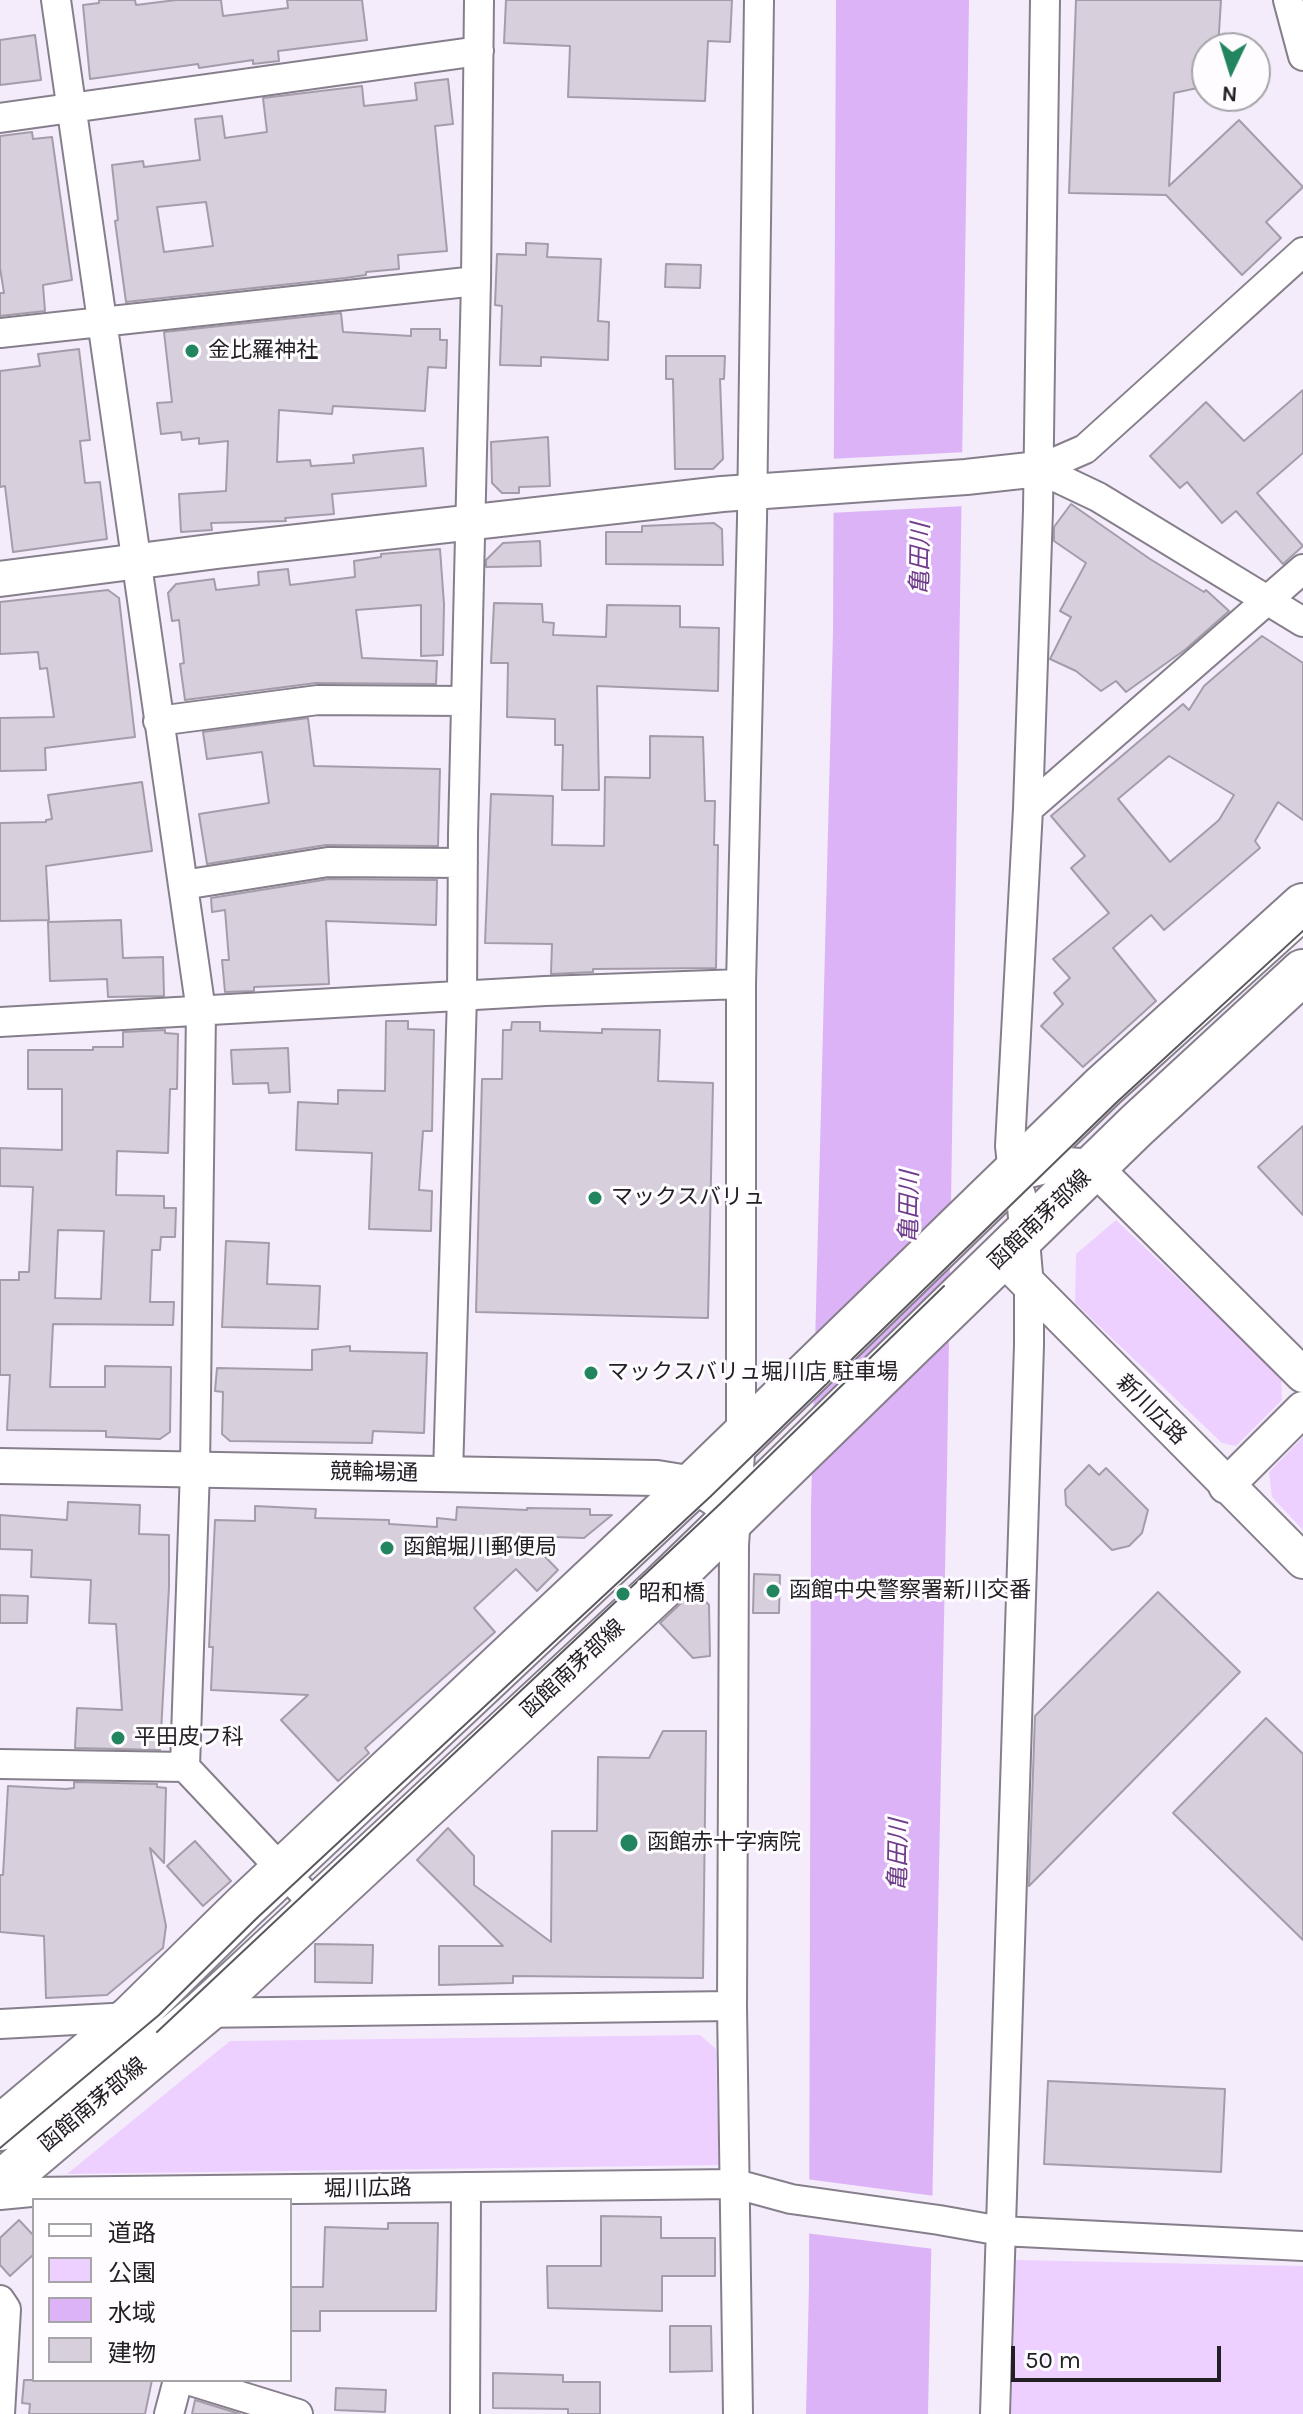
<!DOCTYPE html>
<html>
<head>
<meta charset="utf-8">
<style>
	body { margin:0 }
	#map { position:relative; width:1303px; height:2414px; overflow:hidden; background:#f4ecfa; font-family:Karla,"Noto Sans JP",sans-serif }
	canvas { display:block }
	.legend { position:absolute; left:32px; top:2198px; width:260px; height:184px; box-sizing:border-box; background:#fefcff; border:2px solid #a6a4a8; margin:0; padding:10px 14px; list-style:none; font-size:24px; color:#232025 }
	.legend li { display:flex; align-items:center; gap:16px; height:40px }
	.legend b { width:40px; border:2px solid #a6a4a8 }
	.north { position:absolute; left:1191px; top:32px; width:80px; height:80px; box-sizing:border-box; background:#fefcff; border:2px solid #a6a4a8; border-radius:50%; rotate:184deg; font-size:22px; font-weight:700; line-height:32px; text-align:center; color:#232025 }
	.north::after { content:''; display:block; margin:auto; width:28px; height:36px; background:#22855f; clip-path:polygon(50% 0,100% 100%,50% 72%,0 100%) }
	.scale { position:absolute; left:1011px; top:2346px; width:210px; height:36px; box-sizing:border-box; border:4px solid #232025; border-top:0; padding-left:10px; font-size:24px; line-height:28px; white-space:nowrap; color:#232025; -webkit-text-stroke:6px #fefcff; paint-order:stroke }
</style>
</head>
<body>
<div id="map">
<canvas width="1303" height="2414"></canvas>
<ul class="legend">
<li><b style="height:10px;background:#fff"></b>道路</li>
<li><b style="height:22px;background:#edd0ff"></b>公園</li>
<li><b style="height:22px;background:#dcb3f6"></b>水域</li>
<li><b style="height:22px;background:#d7cfdc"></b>建物</li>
</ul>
<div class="north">N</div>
<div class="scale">50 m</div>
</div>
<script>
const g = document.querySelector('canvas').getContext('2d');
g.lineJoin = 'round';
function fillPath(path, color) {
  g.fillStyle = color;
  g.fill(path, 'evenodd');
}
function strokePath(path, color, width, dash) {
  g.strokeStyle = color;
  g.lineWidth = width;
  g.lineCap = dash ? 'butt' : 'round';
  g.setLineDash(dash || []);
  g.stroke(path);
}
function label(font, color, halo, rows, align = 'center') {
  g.font = font + ' Karla,"Noto Sans JP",sans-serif';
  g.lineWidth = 6;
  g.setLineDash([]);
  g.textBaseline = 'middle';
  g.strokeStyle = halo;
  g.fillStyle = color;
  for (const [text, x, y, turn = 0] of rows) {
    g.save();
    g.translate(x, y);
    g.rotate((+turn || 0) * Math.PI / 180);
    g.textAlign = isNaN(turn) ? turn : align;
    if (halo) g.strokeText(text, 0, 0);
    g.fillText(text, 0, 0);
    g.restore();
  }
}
fillPath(new Path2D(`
	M 1116,1220 L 1281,1377 L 1282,1400 L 1236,1446 L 1222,1443 L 1075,1303 L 1076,1254 Z
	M 1303,1437 L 1303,1530 L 1272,1497 L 1269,1472 Z
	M 700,2035 L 716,2049 L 719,2165 L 67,2174 L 230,2041 Z
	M 1016,2260 L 1303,2266 L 1303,2414 L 1011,2414 Z`), '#edd0ff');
fillPath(new Path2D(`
	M 836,0 L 969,0 L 947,1471 L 928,2414 L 806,2414 L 809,2286 L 811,1505 L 833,632 Z`), '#dcb3f6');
fillPath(new Path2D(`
	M 967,452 L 966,506 L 829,513 L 829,459 Z
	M 806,2179 L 935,2196 L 934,2249 L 805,2233 Z`), '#f4ecfa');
const building = new Path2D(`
	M 99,0 L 135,0 L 136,5 L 176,0 L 221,0 L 223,16 L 288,8 L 287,0 L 362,0 L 367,40 L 278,51 L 279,61 L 253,64 L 253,60 L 199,68 L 198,64 L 90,79 L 83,5 L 99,3 Z
	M 506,0 L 732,0 L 730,42 L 708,41 L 705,101 L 568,97 L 570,46 L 504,43 Z
	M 1076,0 L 1221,0 L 1218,48 L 1207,48 L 1207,86 L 1174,93 L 1169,186 L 1239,120 L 1303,187 L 1266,222 L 1281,238 L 1242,275 L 1166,195 L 1069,193 Z
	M 35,35 L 41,80 L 0,85 L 0,40 Z
	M 448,79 L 453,124 L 435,126 L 447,251 L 398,255 L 399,269 L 366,272 L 366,275 L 345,278 L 126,302 L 115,221 L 118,220 L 112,165 L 143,161 L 144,167 L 200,160 L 195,119 L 222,116 L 225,138 L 267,132 L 263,98 L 362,86 L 364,106 L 417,100 L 415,83 ZM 206,202 L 213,246 L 164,252 L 157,207 Z
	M 32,132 L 33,139 L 52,137 L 72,280 L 43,285 L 45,311 L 0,316 L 0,293 L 4,293 L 0,268 L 0,136 Z
	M 526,243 L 548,244 L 547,257 L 601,259 L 598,321 L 609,322 L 608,360 L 541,357 L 541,366 L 500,365 L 502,306 L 495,305 L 497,254 L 526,255 Z
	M 666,264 L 701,265 L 700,288 L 665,287 Z
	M 341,313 L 343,332 L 411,336 L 411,329 L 440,329 L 440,340 L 447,340 L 446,368 L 428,367 L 425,411 L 333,406 L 332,414 L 279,410 L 277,462 L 310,460 L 311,466 L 354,463 L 353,455 L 423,448 L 426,486 L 332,494 L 334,514 L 285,518 L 286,521 L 211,523 L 212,530 L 181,532 L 179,494 L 226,491 L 228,441 L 199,444 L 199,438 L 182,440 L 181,432 L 161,434 L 157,403 L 172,402 L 164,332 Z
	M 79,349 L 90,440 L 80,441 L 85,483 L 100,482 L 107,539 L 13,552 L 5,486 L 0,487 L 0,371 L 40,366 L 38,354 Z
	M 666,356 L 725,356 L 724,379 L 720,379 L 723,459 L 713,469 L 675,469 L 673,379 L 666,379 Z
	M 1303,390 L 1303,453 L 1257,493 L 1303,546 L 1283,564 L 1236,511 L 1222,523 L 1187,482 L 1180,488 L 1150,456 L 1206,402 L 1244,441 Z
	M 548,437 L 550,486 L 519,487 L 519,493 L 502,493 L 492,483 L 491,442 Z
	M 1071,504 L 1150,559 L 1204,592 L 1206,590 L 1229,611 L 1186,649 L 1126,692 L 1116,681 L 1101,691 L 1076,671 L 1050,659 L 1071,617 L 1060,611 L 1086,563 L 1054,541 L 1054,527 Z
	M 714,523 L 722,529 L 723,565 L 606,564 L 606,532 L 642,532 L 642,526 Z
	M 540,541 L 541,566 L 486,567 L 486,560 L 503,543 Z
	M 440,549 L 444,604 L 443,655 L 421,656 L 421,605 L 356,610 L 362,658 L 437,661 L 436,684 L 316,683 L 185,700 L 180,664 L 184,663 L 179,620 L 172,621 L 168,593 L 176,584 L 214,579 L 216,590 L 259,585 L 258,572 L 288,569 L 290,585 L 355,577 L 354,561 L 381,557 L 381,554 Z
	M 108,590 L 119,598 L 135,737 L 45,748 L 46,770 L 0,771 L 0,718 L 54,717 L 47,668 L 40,669 L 38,652 L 0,654 L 0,602 Z
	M 494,603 L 542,604 L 543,622 L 554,623 L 553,635 L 606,637 L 607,605 L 680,606 L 680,627 L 719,628 L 718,691 L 597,686 L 599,790 L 562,790 L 563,745 L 555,745 L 555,719 L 507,717 L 508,663 L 491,663 Z
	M 1262,636 L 1303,663 L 1303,820 L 1278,802 L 1255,841 L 1260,848 L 1164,930 L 1151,915 L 1113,948 L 1156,1001 L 1083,1067 L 1041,1026 L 1063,1004 L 1054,993 L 1070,978 L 1053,959 L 1109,913 L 1071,868 L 1085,856 L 1051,816 L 1183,704 L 1189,710 L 1204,686 ZM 1169,756 L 1234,795 L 1219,820 L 1170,862 L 1118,799 Z
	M 308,718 L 314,766 L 440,769 L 438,846 L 326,845 L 207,864 L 199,814 L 269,803 L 262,752 L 207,759 L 203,732 Z
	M 650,736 L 703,737 L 705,801 L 715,801 L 714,845 L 718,845 L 716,968 L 593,969 L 593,972 L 551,974 L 552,944 L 485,943 L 491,794 L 553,796 L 552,845 L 604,846 L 605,777 L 650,778 Z
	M 142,782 L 152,851 L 46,866 L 49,920 L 0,921 L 0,823 L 46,822 L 46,820 L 52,819 L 48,795 Z
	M 329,879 L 437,880 L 436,925 L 326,921 L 329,984 L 254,987 L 254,991 L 225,992 L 222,960 L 229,960 L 225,910 L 212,912 L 211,898 Z
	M 121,920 L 123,958 L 163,957 L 164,996 L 108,997 L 107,979 L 50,981 L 48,922 Z
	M 386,1021 L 408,1021 L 408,1029 L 434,1030 L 432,1131 L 423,1131 L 419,1190 L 432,1191 L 431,1231 L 369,1229 L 372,1153 L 296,1150 L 298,1102 L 338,1104 L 338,1090 L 385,1091 Z
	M 512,1022 L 540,1022 L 540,1031 L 602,1033 L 602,1029 L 660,1030 L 658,1081 L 713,1083 L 708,1318 L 476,1312 L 482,1079 L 502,1079 L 503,1030 L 511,1030 Z
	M 165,1030 L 165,1033 L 178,1034 L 177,1089 L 170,1089 L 168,1153 L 117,1151 L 116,1195 L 164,1196 L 164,1208 L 176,1208 L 175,1237 L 161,1237 L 160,1250 L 152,1250 L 150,1302 L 174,1302 L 173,1325 L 53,1324 L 50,1387 L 105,1387 L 105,1366 L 171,1367 L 170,1432 L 160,1439 L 106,1437 L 106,1431 L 7,1430 L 10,1375 L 0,1375 L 0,1280 L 19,1280 L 19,1272 L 29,1272 L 33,1187 L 0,1186 L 0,1148 L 62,1150 L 62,1089 L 28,1089 L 28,1050 L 93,1050 L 93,1047 L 123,1047 L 123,1032 ZM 58,1230 L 104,1231 L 101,1299 L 55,1298 Z
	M 288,1048 L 290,1092 L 269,1093 L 268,1083 L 233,1084 L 231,1050 Z
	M 1303,1126 L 1303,1215 L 1258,1167 Z
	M 226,1241 L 269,1243 L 267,1284 L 320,1286 L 318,1329 L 222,1327 Z
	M 350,1346 L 350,1351 L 427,1353 L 424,1433 L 373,1431 L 372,1443 L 230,1441 L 222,1434 L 223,1392 L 215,1391 L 217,1368 L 312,1370 L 312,1350 Z
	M 1089,1465 L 1099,1475 L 1106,1468 L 1148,1510 L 1142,1533 L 1129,1546 L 1112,1550 L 1066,1505 L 1065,1490 Z
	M 68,1502 L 140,1505 L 139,1534 L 169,1535 L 169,1587 L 160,1750 L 75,1748 L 77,1708 L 122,1710 L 116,1624 L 89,1623 L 91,1580 L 31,1577 L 32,1550 L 0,1549 L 0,1515 L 67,1520 Z
	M 255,1506 L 316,1509 L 315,1518 L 389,1520 L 389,1524 L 437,1527 L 437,1518 L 456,1520 L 457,1507 L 527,1510 L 527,1508 L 590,1509 L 590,1515 L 612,1515 L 584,1538 L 525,1536 L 558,1570 L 537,1591 L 516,1569 L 474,1608 L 495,1632 L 365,1748 L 369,1753 L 338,1781 L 281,1720 L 308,1695 L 211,1690 L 213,1647 L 209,1647 L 215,1520 L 255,1521 Z
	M 754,1574 L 780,1575 L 779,1613 L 753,1613 Z
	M 695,1590 L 709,1605 L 710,1656 L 693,1658 L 660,1623 Z
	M 1158,1592 L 1240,1672 L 1029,1886 L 1035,1716 Z
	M 0,1595 L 28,1596 L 27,1623 L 0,1623 Z
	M 1266,1718 L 1303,1754 L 1303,1940 L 1173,1813 Z
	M 663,1731 L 706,1731 L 703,1978 L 513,1976 L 513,1983 L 439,1985 L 439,1946 L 503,1946 L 417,1860 L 448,1828 L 474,1856 L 474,1885 L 551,1942 L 552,1831 L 597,1831 L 598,1757 L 649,1758 Z
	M 74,1782 L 157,1784 L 157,1787 L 166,1788 L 164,1863 L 150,1848 L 166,1926 L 163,1948 L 107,1995 L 46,1998 L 44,1936 L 0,1932 L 0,1875 L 3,1875 L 8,1786 L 66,1789 L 74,1788 Z
	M 195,1841 L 231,1881 L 203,1906 L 167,1866 Z
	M 315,1944 L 373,1945 L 372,1983 L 315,1982 Z
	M 1048,2081 L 1225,2089 L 1221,2172 L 1044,2164 Z
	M 601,2216 L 661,2217 L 661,2238 L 715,2238 L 715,2276 L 662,2276 L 662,2311 L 548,2308 L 547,2266 L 601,2266 Z
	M 19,2220 L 34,2236 L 34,2254 L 10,2276 L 0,2265 L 0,2238 Z
	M 388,2223 L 438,2223 L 436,2311 L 320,2311 L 320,2331 L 290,2331 L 290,2287 L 323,2287 L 325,2227 L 388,2229 Z
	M 670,2326 L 711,2326 L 712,2371 L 670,2372 Z
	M 493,2373 L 563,2375 L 563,2382 L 600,2382 L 600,2414 L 568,2414 L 568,2409 L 493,2408 Z
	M 24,2380 L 152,2380 L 145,2414 L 29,2414 L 30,2404 L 22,2403 Z
	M 336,2388 L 386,2390 L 385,2412 L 335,2410 Z
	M 195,2400 L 240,2414 L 192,2414 Z`);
fillPath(building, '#d7cfdc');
strokePath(building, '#a49da9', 2);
const minor = new Path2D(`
	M 56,0 L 201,1011 L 195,1469 L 185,1767 L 316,1906
	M 1288,0 L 1303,56
	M 0,118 L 479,51
	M 0,333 L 476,281
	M 1039,469 L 1085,449 L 1303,252
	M 1039,469 L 1098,497 L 1303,622
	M 158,721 L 318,700 L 466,701
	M 1028,809 L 1303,569
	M 183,885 L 328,862 L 463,863
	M 0,1022 L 545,991 L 741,984
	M 448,1474 L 462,996 L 463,834 L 476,281 L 479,0
	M 0,1764 L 185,1767
	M 196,2013 L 732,2006
	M 0,2024 L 131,2017
	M 0,2195 L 31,2192 L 736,2184 L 791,2199 L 939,2220 L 1001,2231 L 1303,2246
	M 0,2300 L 6,2309 L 0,2414
	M 188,2380 L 298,2414
	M 169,2414 L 178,2380
	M 465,2414 L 466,2187
	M 738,2414 L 732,2006 L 734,1545 L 741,1438 L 741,984 L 752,519 L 759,0
	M 995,2414 L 1029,1345 L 1029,1286 L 1021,1195 L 1013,1174 L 1010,1146 L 1028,809 L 1038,510 L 1045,0`);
const tertiary = new Path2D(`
	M 0,579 L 217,551 L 722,494 L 966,477 L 1039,469
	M 1013,1174 L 1053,1164 L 1094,1167 L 1303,1375
	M 1002,1257 L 1303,1561
	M 0,1466 L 657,1478 L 694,1484 L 738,1515
	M 1226,1486 L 1303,1409`);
const primary = new Path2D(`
	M 0,2128 L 132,2017 L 244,1907 L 694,1484 L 1104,1086 L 1303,906
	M 0,2184 L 204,2012 L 663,1586 L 1137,1125 L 1303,972`);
strokePath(minor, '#867f8b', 32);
strokePath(tertiary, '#867f8b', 38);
strokePath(primary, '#867f8b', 48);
strokePath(minor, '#fff', 28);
strokePath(tertiary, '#fff', 34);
strokePath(primary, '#fff', 44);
strokePath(new Path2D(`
	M 157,2032 L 721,1503 L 944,1286
	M 0,2148 L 159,2015 L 256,1919 L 711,1496 L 1117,1102 L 1303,931`), '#5c5860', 2);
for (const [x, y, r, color] of [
	[192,351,8,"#22855f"],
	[595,1198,8,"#22855f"],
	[591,1373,8,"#22855f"],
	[387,1548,8,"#22855f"],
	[773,1591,8,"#22855f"],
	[623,1594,8,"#22855f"],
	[118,1738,8,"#22855f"],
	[629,1843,10,"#22855f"]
]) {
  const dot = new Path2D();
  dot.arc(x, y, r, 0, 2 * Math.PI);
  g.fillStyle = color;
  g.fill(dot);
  strokePath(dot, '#fefcff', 3);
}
label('22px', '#232025', '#fefcff', [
	["金比羅神社",208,351],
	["マックスバリュ",611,1198],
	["マックスバリュ堀川店 駐車場",607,1373],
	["函館堀川郵便局",403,1548],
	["函館中央警察署新川交番",789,1591],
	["昭和橋",639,1594],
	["平田皮フ科",134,1738],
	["函館赤十字病院",647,1843]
], 'left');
label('22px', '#232025', '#fefcff', [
	["函館南茅部線",1040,1220,-44],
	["新川広路",1151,1410,45],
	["競輪場通",374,1473,1],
	["函館南茅部線",573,1669,-43],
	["函館南茅部線",93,2105,-40],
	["堀川広路",368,2189,-1]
]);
label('italic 24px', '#6f3c8a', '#fefcff', [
	["亀田川",921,559,-89],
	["亀田川",910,1207,-89],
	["亀田川",899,1855,-89]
]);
</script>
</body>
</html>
